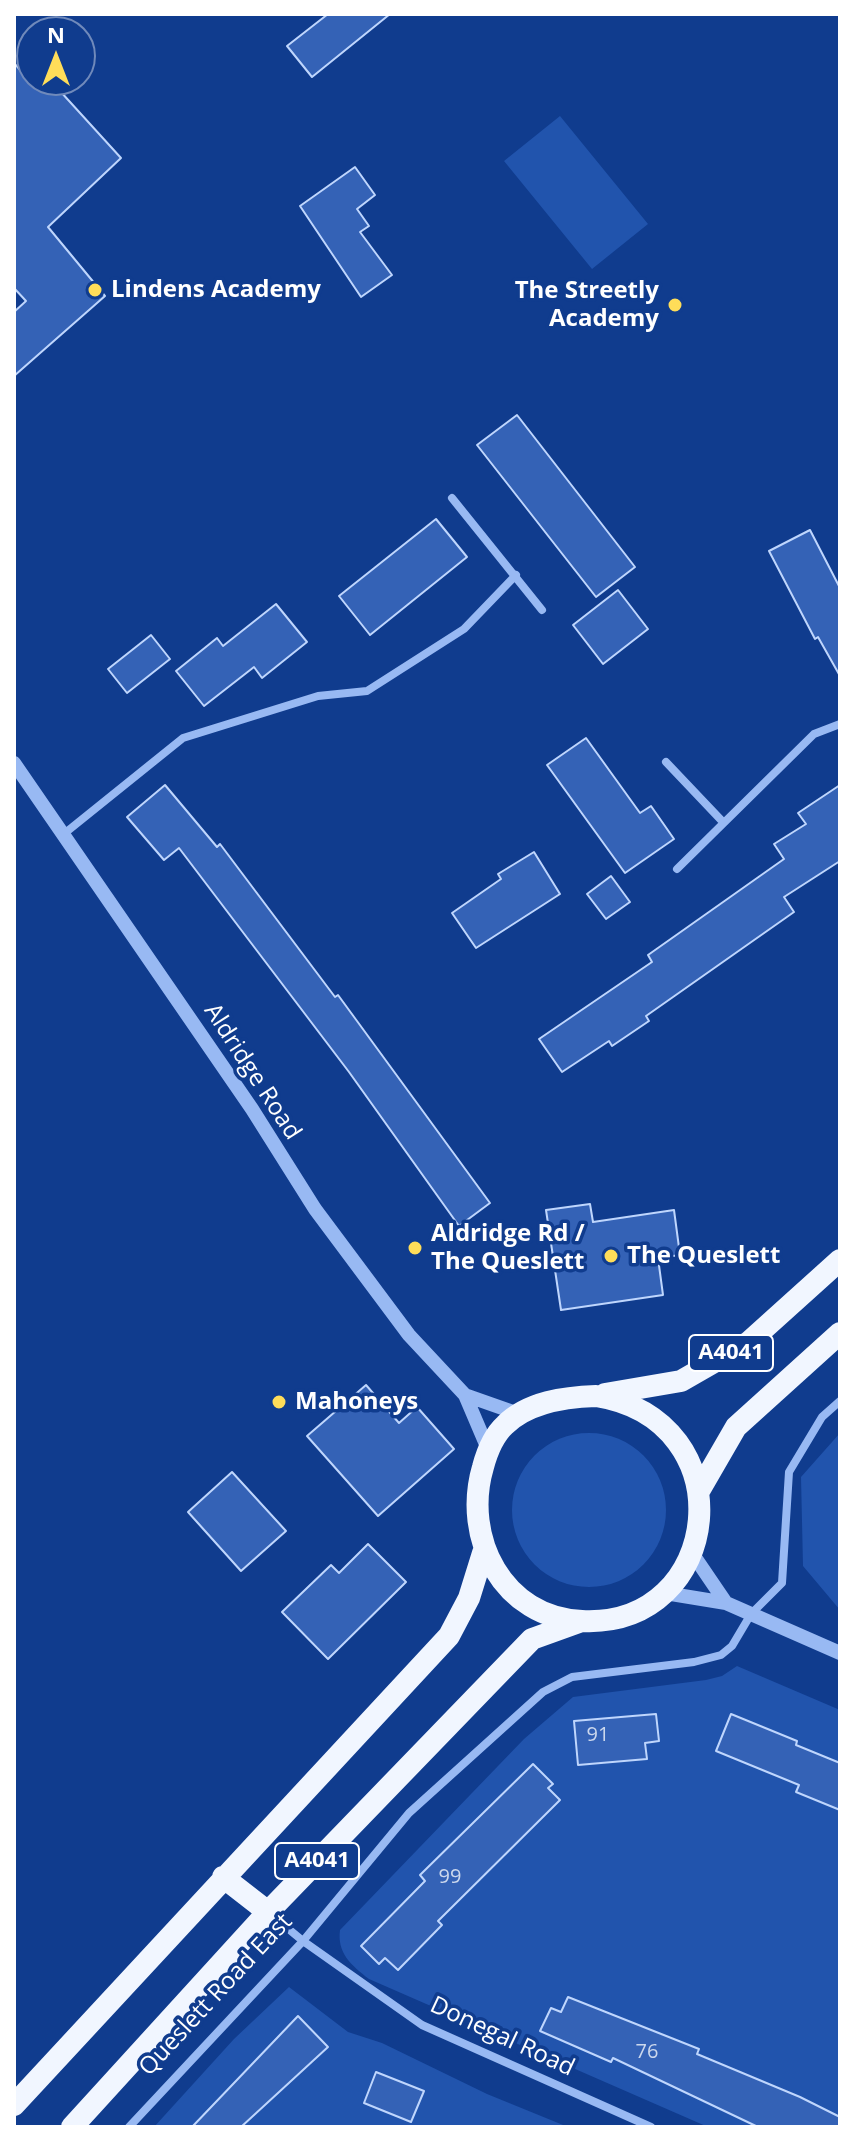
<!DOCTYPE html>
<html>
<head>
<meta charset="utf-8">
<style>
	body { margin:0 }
	#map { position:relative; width:854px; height:2141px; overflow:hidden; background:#103c8e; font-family:"Open Sans",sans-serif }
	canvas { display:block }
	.frame { position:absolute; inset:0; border:16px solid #fff; pointer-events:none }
	.north { position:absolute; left:16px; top:16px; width:80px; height:80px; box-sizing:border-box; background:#103c8e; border:2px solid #708abb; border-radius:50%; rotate:0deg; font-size:22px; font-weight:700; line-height:32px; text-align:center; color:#fff }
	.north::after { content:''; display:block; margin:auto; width:28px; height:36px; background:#ffdd59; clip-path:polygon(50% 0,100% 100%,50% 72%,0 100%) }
</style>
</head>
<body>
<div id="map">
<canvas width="854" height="2141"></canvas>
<div class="frame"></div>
<div class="north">N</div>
</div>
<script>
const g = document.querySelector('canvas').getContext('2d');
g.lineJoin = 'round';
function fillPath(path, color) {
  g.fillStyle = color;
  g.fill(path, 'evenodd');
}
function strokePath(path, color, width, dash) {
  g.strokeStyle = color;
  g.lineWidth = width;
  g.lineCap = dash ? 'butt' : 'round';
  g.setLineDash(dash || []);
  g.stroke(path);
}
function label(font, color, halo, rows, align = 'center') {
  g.font = font + ' "Open Sans",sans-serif';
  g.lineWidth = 7;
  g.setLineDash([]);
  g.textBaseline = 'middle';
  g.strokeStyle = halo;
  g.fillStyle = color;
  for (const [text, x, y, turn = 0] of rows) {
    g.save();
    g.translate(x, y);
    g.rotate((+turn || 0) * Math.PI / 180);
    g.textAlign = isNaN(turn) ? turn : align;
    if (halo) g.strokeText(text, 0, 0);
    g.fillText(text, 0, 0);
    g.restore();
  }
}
fillPath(new Path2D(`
	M 560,116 L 648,224 L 592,269 L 504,161 Z
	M 840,1433 L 840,1610 L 803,1566 L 801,1477 Z
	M512 1510a77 77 0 1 1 154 0a77 77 0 1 1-154 0Z
	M 737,1666 L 840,1710 L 840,2127 L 708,2127 L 369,1979 C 351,1965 337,1953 340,1930 L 524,1739 L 573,1697 L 706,1680 L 722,1676 Z
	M 289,1987 L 348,2032 L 382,2043 L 487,2094 L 568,2127 L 154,2127 L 234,2039 Z`), '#2154ad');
const building = new Path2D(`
	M 328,14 L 390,14 L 312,77 L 287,46 Z
	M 14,63 L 30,81 L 50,80 L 121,158 L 48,227 L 105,296 L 14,376 L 14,312 L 26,301 L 14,288 Z
	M 355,167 L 375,195 L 357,209 L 369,226 L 360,232 L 392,275 L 361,297 L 300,206 Z
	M 517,415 L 635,567 L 596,597 L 477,445 Z
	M 436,519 L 467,557 L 370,635 L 339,596 Z
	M 810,530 L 840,588 L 840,676 L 818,637 L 815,639 L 769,551 Z
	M 618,590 L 648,629 L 603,664 L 573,625 Z
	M 276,604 L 307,642 L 262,678 L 254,667 L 204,706 L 176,671 L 217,638 L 223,646 Z
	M 151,635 L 170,659 L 127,693 L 108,669 Z
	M 586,738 L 640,813 L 651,806 L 674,839 L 625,873 L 547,765 Z
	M 165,785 L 217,847 L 220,844 L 335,997 L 338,995 L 490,1203 L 459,1226 L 349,1072 L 179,848 L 164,860 L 127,817 Z
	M 840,785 L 840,861 L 784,897 L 794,912 L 646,1016 L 649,1021 L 612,1046 L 609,1041 L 562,1072 L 539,1039 L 652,962 L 648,955 L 784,859 L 774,844 L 806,824 L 798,813 Z
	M 534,852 L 560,894 L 476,948 L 452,913 L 501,879 L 498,874 Z
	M 611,876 L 630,902 L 606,919 L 587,894 Z
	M 590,1204 L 593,1222 L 674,1210 L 680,1255 L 658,1258 L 663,1295 L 561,1310 L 546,1210 Z
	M 366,1385 L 399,1423 L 417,1407 L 454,1449 L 378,1516 L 307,1436 Z
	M 232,1472 L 286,1531 L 241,1571 L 188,1512 Z
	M 368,1544 L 406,1582 L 328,1659 L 282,1612 L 331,1565 L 339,1573 Z
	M 656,1714 L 659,1741 L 645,1743 L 647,1759 L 578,1765 L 574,1721 Z
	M 731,1714 L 797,1741 L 796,1745 L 840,1763 L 840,1810 L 796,1792 L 799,1785 L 716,1751 Z
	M 533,1764 L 553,1784 L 548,1788 L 560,1800 L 438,1921 L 442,1925 L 398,1970 L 385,1958 L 379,1964 L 361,1946 L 425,1881 L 420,1875 Z
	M 568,1997 L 699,2049 L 697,2054 L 800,2097 L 840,2117 L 840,2127 L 758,2127 L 613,2058 L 611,2062 L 540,2031 L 551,2008 L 561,2012 Z
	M 298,2016 L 328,2047 L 241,2127 L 192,2127 Z
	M 376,2072 L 424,2091 L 411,2122 L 364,2103 Z`);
fillPath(building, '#3462b6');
strokePath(building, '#bfd6fd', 2);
strokePath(new Path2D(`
	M 452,498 L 542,610
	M 666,762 L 722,821
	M 65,833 L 183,738 L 318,696 L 367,691 L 464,629 L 516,575
	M 677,869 L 814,734 L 840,724
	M 268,1912 L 303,1941 L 422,2025 L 651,2127
	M 129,2127 L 303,1941 L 409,1813 L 543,1692 L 572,1677 L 694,1662 L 721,1655 L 732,1646 L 751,1614 L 782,1583 L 789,1472 L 822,1417 L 840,1401`), '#98b9f3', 8);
strokePath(new Path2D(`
	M 14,763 L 252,1109 L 315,1209 L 409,1335 L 465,1395 L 488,1449
	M 465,1395 L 519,1414
	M 692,1553 L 726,1603
	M 665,1593 L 726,1603 L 840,1653`), '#98b9f3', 14);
strokePath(new Path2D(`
	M 605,1394 L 681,1381 L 749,1342 L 840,1260
	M 596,1396 C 747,1420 724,1628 582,1621 C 503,1618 462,1538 483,1467 C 487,1452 493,1436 505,1425 C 528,1402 565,1397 596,1396 Z
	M 699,1491 L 736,1427 L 840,1333
	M 223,1877 L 268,1912
	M 14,2105 L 449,1636 L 469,1598 L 483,1553
	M 72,2127 L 268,1912 L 532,1639 L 582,1621`), '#f1f6ff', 22);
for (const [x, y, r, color] of [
	[95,290,8,"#ffdd59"],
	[675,305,8,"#ffdd59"],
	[415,1248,8,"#ffdd59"],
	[611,1256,8,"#ffdd59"],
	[279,1402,8,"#ffdd59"]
]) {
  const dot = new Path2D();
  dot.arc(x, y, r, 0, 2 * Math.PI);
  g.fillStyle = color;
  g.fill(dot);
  strokePath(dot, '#103c8e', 3);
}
label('20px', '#ccd8ed', null, [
	["91",598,1735],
	["99",450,1877],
	["76",647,2052]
]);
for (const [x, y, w] of [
	[731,1353,84],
	[317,1861,84]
]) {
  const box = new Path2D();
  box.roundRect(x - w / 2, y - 18, w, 36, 6);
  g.fillStyle = '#103c8e';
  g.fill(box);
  strokePath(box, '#fff', 2);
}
label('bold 22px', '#fff', null, [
	["A4041",731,1353],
	["A4041",317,1861]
]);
label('bold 24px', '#fff', '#103c8e', [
	["Lindens Academy",111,290],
	["The Streetly",659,291,"right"],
	["Academy",659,319,"right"],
	["Aldridge Rd /",431,1234],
	["The Queslett",431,1262],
	["The Queslett",627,1256],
	["Mahoneys",295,1402]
], 'left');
label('24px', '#fff', '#103c8e', [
	["Aldridge Road",252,1072,57],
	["Queslett Road East",216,1995,-47],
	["Donegal Road",502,2037,25]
]);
</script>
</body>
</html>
